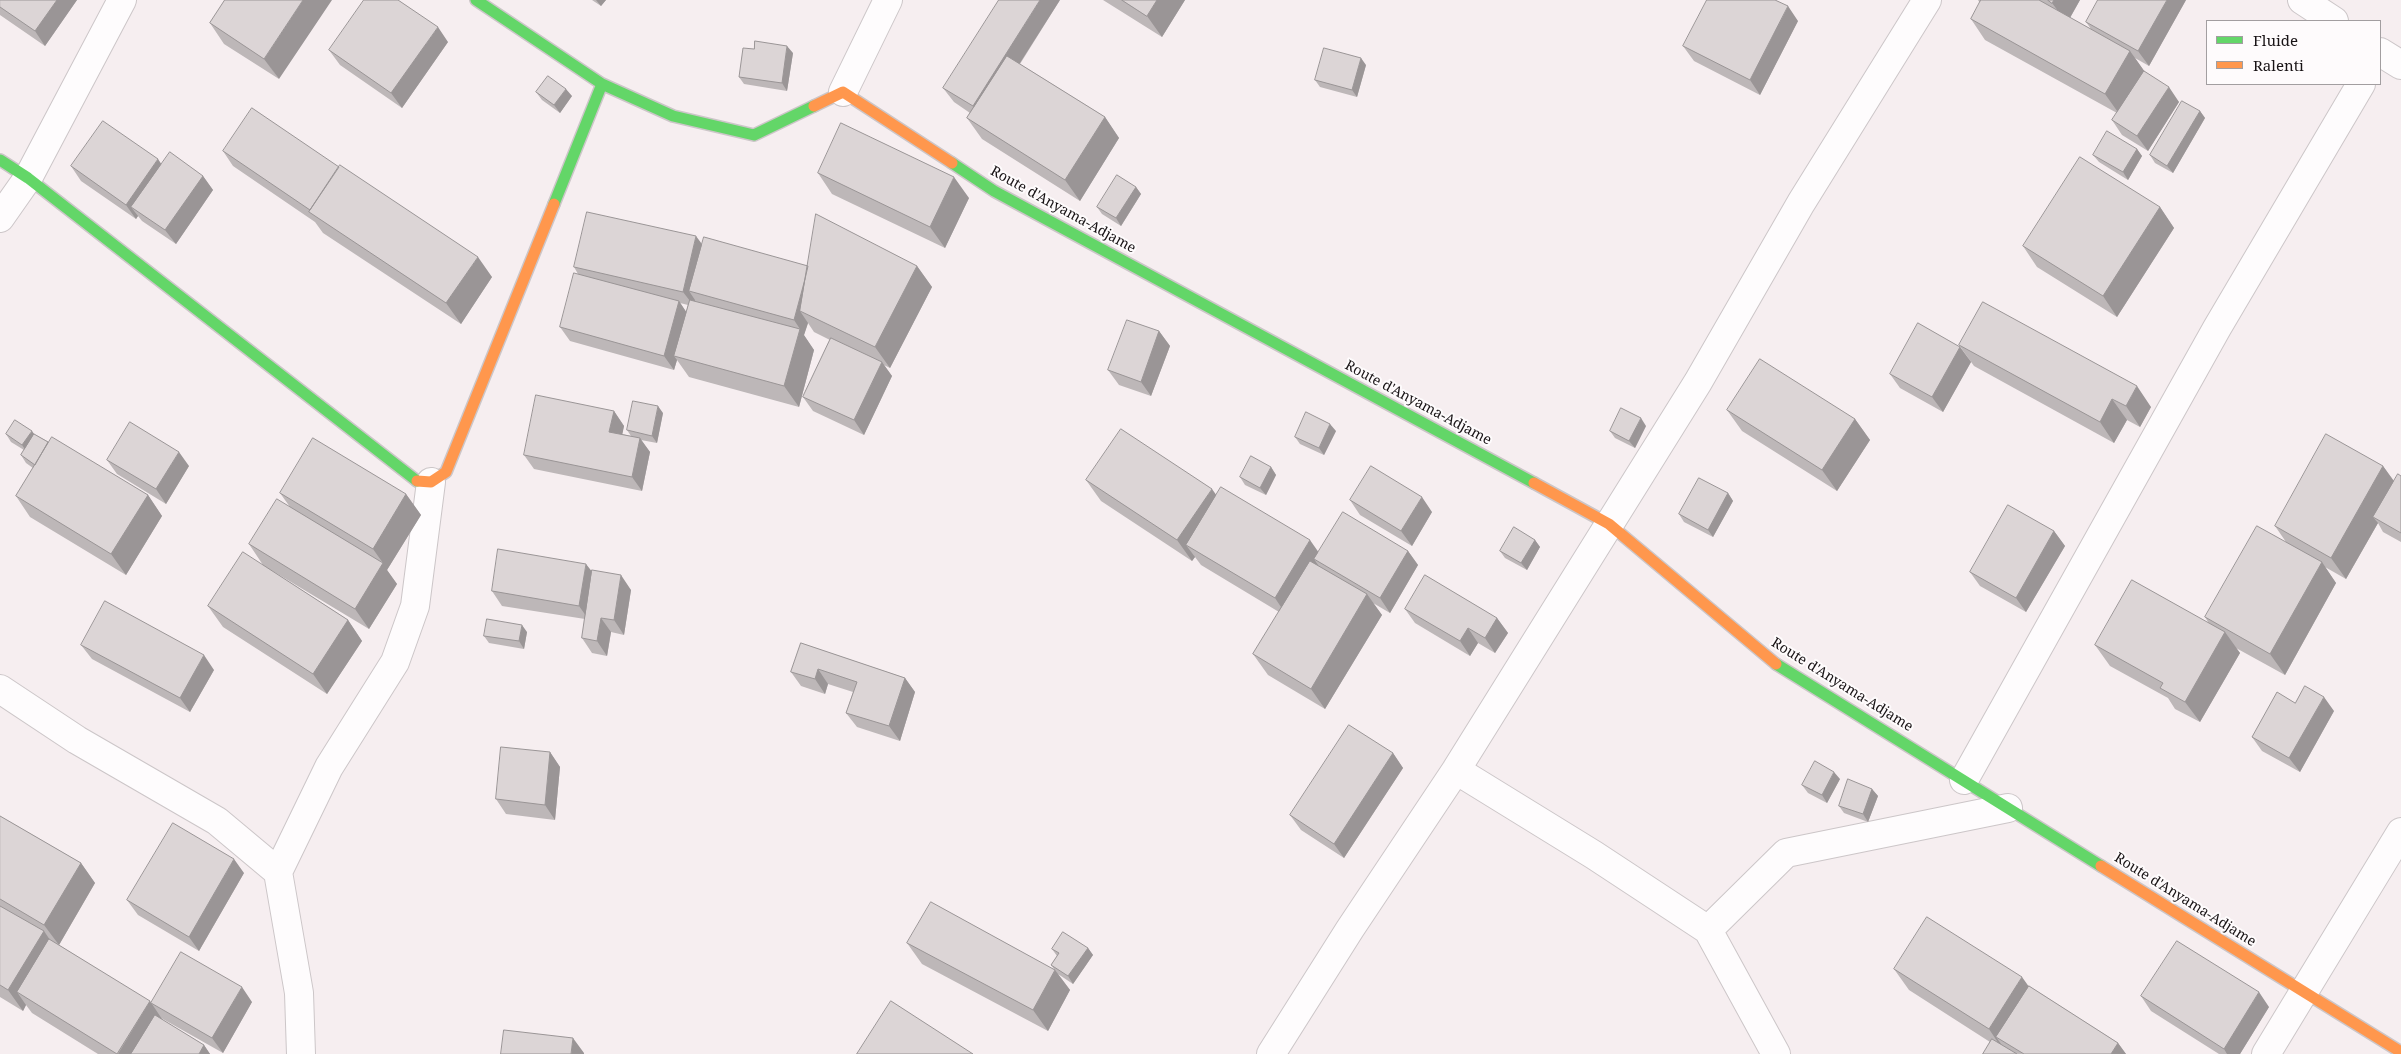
<!DOCTYPE html>
<html>
<head>
<meta charset="utf-8">
<style>
	body { margin:0 }
	#map { position:relative; width:2401px; height:1054px; overflow:hidden; background:#f6eef0; font-family:"Noto Serif",serif }
	canvas { display:block }
	.legend { position:absolute; left:2206px; top:20px; width:175px; height:65px; box-sizing:border-box; background:#fefbfc; border:1px solid #a29ea0; margin:0; padding:6px 9px; list-style:none; font-size:15px; color:#181315 }
	.legend li { display:flex; align-items:center; gap:10px; height:25px }
	.legend b { width:25px; border:1px solid #a29ea0 }
</style>
</head>
<body>
<div id="map">
<canvas width="2401" height="1054"></canvas>
<ul class="legend">
<li><b style="height:6px;background:#63d668"></b>Fluide</li>
<li><b style="height:6px;background:#ff974d"></b>Ralenti</li>
</ul>
</div>
<script>
const g = document.querySelector('canvas').getContext('2d');
g.lineJoin = 'round';
function strokePath(path, color, width, dash) {
  g.strokeStyle = color;
  g.lineWidth = width;
  g.lineCap = dash ? 'butt' : 'round';
  g.setLineDash(dash || []);
  g.stroke(path);
}
function fillPath(path, color) {
  g.fillStyle = color;
  g.fill(path, 'evenodd');
}
function label(font, color, halo, rows, align = 'center') {
  g.font = font + ' "Noto Serif",serif';
  g.lineWidth = 4;
  g.setLineDash([]);
  g.textBaseline = 'middle';
  g.strokeStyle = halo;
  g.fillStyle = color;
  for (const [text, x, y, turn = 0] of rows) {
    g.save();
    g.translate(x, y);
    g.rotate((+turn || 0) * Math.PI / 180);
    g.textAlign = isNaN(turn) ? turn : align;
    if (halo) g.strokeText(text, 0, 0);
    g.fillText(text, 0, 0);
    g.restore();
  }
}
const street = new Path2D(`
	M 2302,0 L 2334,21
	M 2380,52 L 2401,65
	M 843,92 L 888,0
	M 0,218 L 28,178 L 122,0
	M 0,689 L 77,740 L 217,821 L 278,872 L 299,993 L 301,1054
	M 1456,770 L 1594,855 L 1708,930 L 1776,1054
	M 1964,780 L 2217,328 L 2361,84
	M 278,872 L 329,767 L 395,662 L 415,606 L 431,482
	M 1708,930 L 1786,853 L 2008,808
	M 1271,1054 L 1350,929 L 1456,770 L 1698,382 L 1801,203 L 1927,0
	M 2266,1054 L 2401,832`);
const fast = new Path2D(`
	M 476,0 L 602,84 L 673,116 L 754,135 L 814,106
	M 0,160 L 28,178 L 417,481
	M 952,163 L 994,191 L 1534,483
	M 554,204 L 602,84
	M 1776,664 L 2101,866`);
const slow = new Path2D(`
	M 814,106 L 843,92 L 952,163
	M 417,481 L 431,482 L 446,472 L 554,204
	M 1534,483 L 1609,524 L 1776,664
	M 2101,866 L 2401,1052`);
strokePath(street, '#ccc6c8', 30);
strokePath(fast, '#ccc6c8', 14);
strokePath(slow, '#ccc6c8', 14);
strokePath(street, '#fefcfd', 28);
strokePath(fast, '#63d668', 11);
strokePath(slow, '#ff974d', 11);
fillPath(new Path2D(`
	M 0,0 L 77,0 L 45,46 L 0,15 Z
	M 225,0 L 279,79 L 224,44 L 210,23 Z
	M 592,0 L 606,0 L 601,6 Z
	M 1060,0 L 1020,64 L 1105,117 L 1119,138 L 1080,201 L 982,139 L 967,118 L 970,113 L 954,102 L 943,88 Z
	M 1103,0 L 1185,0 L 1162,37 Z
	M 1978,0 L 2080,0 L 2070,18 L 2091,29 L 2086,22 L 2186,0 L 2149,66 L 2135,58 L 2144,71 L 2179,102 L 2148,151 L 2122,135 L 2112,120 L 2117,113 L 1985,40 L 1971,19 L 1980,3 Z
	M 1798,21 L 1760,95 L 1694,61 L 1683,46 Z
	M 448,42 L 402,108 L 340,65 L 329,50 Z
	M 793,53 L 787,91 L 744,84 L 739,77 Z
	M 1366,65 L 1357,97 L 1320,87 L 1315,80 Z
	M 536,92 L 572,96 L 560,113 L 542,100 Z
	M 2200,111 L 2205,118 L 2173,173 L 2155,163 L 2150,155 Z
	M 2137,149 L 2142,156 L 2128,180 L 2099,162 L 2093,155 Z
	M 223,151 L 492,277 L 461,324 L 323,233 L 315,222 L 233,166 Z
	M 161,164 L 203,176 L 213,190 L 176,244 L 142,221 L 138,216 L 136,219 L 81,181 L 71,166 Z
	M 818,173 L 969,198 L 945,248 L 832,194 Z
	M 1136,187 L 1141,194 L 1121,226 L 1102,214 L 1097,207 Z
	M 2160,207 L 2174,228 L 2117,317 L 2037,267 L 2023,246 Z
	M 702,244 L 808,266 L 917,266 L 932,287 L 890,368 L 884,365 L 892,376 L 864,435 L 813,411 L 803,397 L 830,340 L 814,332 L 808,323 L 804,335 L 803,334 L 814,350 L 799,407 L 689,377 L 677,360 L 674,370 L 570,341 L 560,327 L 578,274 L 574,267 ZM 680,303 L 688,305 L 686,312 Z
	M 1159,331 L 1170,346 L 1151,396 L 1119,385 L 1108,370 Z
	M 1959,345 L 2151,407 L 2140,427 L 2127,420 L 2114,443 L 1974,366 Z
	M 1960,347 L 1971,362 L 1943,412 L 1900,388 L 1890,374 Z
	M 1727,410 L 1855,419 L 1870,440 L 1837,491 L 1742,431 Z
	M 614,411 L 624,426 L 622,434 L 631,436 L 627,430 L 663,413 L 657,443 L 641,440 L 650,452 L 642,491 L 534,469 L 524,455 Z
	M 1646,426 L 1635,448 L 1615,438 L 1610,431 Z
	M 1336,431 L 1324,455 L 1300,444 L 1295,437 Z
	M 6,434 L 34,434 L 148,495 L 162,516 L 126,575 L 30,517 L 16,496 L 33,468 L 26,463 L 21,455 L 24,450 L 11,442 Z
	M 107,460 L 189,466 L 166,504 L 117,474 Z
	M 2383,466 L 2394,481 L 2401,476 L 2401,542 L 2383,532 L 2378,523 L 2346,579 L 2325,567 L 2336,583 L 2285,675 L 2236,648 L 2240,653 L 2200,722 L 2175,709 L 2168,698 L 2110,666 L 2095,645 L 2208,622 L 2205,617 L 2286,542 L 2275,526 Z
	M 1271,467 L 1276,475 L 1266,495 L 1245,485 L 1240,477 Z
	M 1086,480 L 1216,495 L 1318,552 L 1408,551 L 1418,565 L 1390,613 L 1373,603 L 1382,615 L 1325,709 L 1268,675 L 1253,654 L 1279,612 L 1201,565 L 1195,557 L 1192,561 L 1101,501 Z
	M 280,493 L 406,494 L 421,515 L 387,570 L 397,584 L 369,629 L 271,570 L 348,620 L 362,641 L 327,694 L 223,627 L 208,606 L 263,565 L 249,544 L 290,507 Z
	M 1728,493 L 1733,501 L 1713,537 L 1684,522 L 1679,514 Z
	M 1350,500 L 1432,512 L 1412,546 L 1360,515 Z
	M 2054,531 L 2065,546 L 2026,612 L 1980,586 L 1970,572 Z
	M 1535,540 L 1540,547 L 1527,570 L 1505,558 L 1500,551 Z
	M 592,572 L 631,590 L 624,635 L 611,632 L 607,656 L 592,653 L 582,638 L 585,619 L 502,606 L 492,591 Z
	M 1405,609 L 1497,618 L 1508,633 L 1495,653 L 1478,643 L 1470,656 L 1415,623 Z
	M 527,632 L 524,649 L 489,643 L 484,636 Z
	M 801,643 L 905,678 L 915,692 L 900,741 L 857,727 L 846,713 L 853,692 L 828,684 L 825,694 L 801,686 L 791,672 Z
	M 81,645 L 214,670 L 190,712 L 92,659 Z
	M 2295,703 L 2334,711 L 2300,772 L 2262,751 L 2252,737 Z
	M 550,752 L 560,767 L 555,820 L 506,814 L 496,799 Z
	M 1393,753 L 1403,768 L 1344,858 L 1301,830 L 1290,815 Z
	M 1840,779 L 1827,803 L 1808,793 L 1802,785 Z
	M 1872,789 L 1878,796 L 1868,822 L 1844,813 L 1839,806 Z
	M 0,816 L 81,863 L 95,883 L 59,945 L 151,1003 L 252,1002 L 223,1053 L 161,1018 L 163,1020 L 204,1045 L 210,1054 L 98,1054 L 32,1013 L 26,1005 L 23,1011 L 0,997 Z
	M 244,873 L 199,951 L 138,915 L 127,900 Z
	M 907,943 L 1054,969 L 1051,965 L 1057,956 L 1052,949 L 1088,948 L 1093,955 L 1073,984 L 1058,974 L 1070,990 L 1048,1031 L 922,964 Z
	M 1894,969 L 2029,986 L 2118,1043 L 2126,1054 L 1983,1054 L 1990,1042 L 1909,990 Z
	M 2141,996 L 2269,1007 L 2240,1054 L 2219,1054 L 2151,1011 Z`), '#bdb7b8');
fillPath(new Path2D(`
	M 57,0 L 77,0 L 45,46 L 35,31 Z
	M 303,0 L 332,0 L 279,79 L 264,59 Z
	M 596,0 L 606,0 L 601,6 Z
	M 1040,0 L 1060,0 L 983,121 L 973,106 Z
	M 1157,0 L 1185,0 L 1162,37 L 1147,16 Z
	M 2054,0 L 2080,0 L 2067,23 L 2052,3 Z
	M 2167,0 L 2186,0 L 2149,66 L 2138,51 Z
	M 1788,6 L 1798,21 L 1760,95 L 1750,80 Z
	M 438,27 L 448,42 L 402,108 L 391,93 Z
	M 787,46 L 793,53 L 787,91 L 782,83 Z
	M 2130,51 L 2145,72 L 2120,115 L 2105,94 Z
	M 1361,58 L 1366,65 L 1357,97 L 1352,90 Z
	M 2169,87 L 2179,102 L 2148,151 L 2137,136 Z
	M 566,89 L 572,96 L 560,113 L 554,105 Z
	M 2200,111 L 2205,118 L 2173,173 L 2167,166 Z
	M 1105,117 L 1119,138 L 1080,201 L 1065,180 Z
	M 2137,149 L 2142,156 L 2128,180 L 2123,172 Z
	M 158,159 L 168,174 L 131,207 L 138,216 L 136,219 L 126,205 Z
	M 203,176 L 213,190 L 176,244 L 165,230 Z
	M 954,177 L 969,198 L 945,248 L 930,227 Z
	M 1136,187 L 1141,194 L 1121,226 L 1116,218 Z
	M 2160,207 L 2174,228 L 2117,317 L 2103,296 Z
	M 696,236 L 707,251 L 689,291 L 695,300 L 694,306 L 683,292 Z
	M 478,257 L 492,277 L 461,324 L 446,303 Z
	M 809,266 L 800,311 L 808,323 L 804,335 L 794,320 Z
	M 917,266 L 932,287 L 890,368 L 875,347 Z
	M 679,301 L 689,316 L 674,356 L 677,360 L 674,370 L 664,356 Z
	M 800,329 L 814,350 L 799,407 L 784,386 Z
	M 1159,331 L 1170,346 L 1151,396 L 1141,382 Z
	M 1960,347 L 1971,362 L 1943,412 L 1932,397 Z
	M 882,362 L 892,376 L 864,435 L 854,420 Z
	M 2137,386 L 2151,407 L 2140,427 L 2126,406 Z
	M 2112,399 L 2127,420 L 2114,443 L 2100,422 Z
	M 658,406 L 663,413 L 657,443 L 652,436 Z
	M 614,411 L 624,426 L 620,446 L 609,432 Z
	M 1641,418 L 1646,426 L 1635,448 L 1629,441 Z
	M 1855,419 L 1870,440 L 1837,491 L 1822,470 Z
	M 1330,424 L 1336,431 L 1324,455 L 1319,448 Z
	M 32,431 L 37,438 L 27,452 L 22,445 Z
	M 640,438 L 650,452 L 642,491 L 632,477 Z
	M 179,452 L 189,466 L 166,504 L 156,489 Z
	M 2383,466 L 2398,487 L 2373,517 L 2378,523 L 2346,579 L 2331,558 Z
	M 1271,467 L 1276,475 L 1266,495 L 1260,488 Z
	M 1212,489 L 1227,510 L 1186,545 L 1195,557 L 1192,561 L 1177,540 Z
	M 1728,493 L 1733,501 L 1713,537 L 1708,530 Z
	M 406,494 L 421,515 L 387,570 L 397,584 L 369,629 L 355,609 L 383,563 L 373,549 Z
	M 148,495 L 162,516 L 126,575 L 111,554 Z
	M 1422,497 L 1432,512 L 1412,546 L 1401,531 Z
	M 2054,531 L 2065,546 L 2026,612 L 2016,598 Z
	M 1310,540 L 1324,560 L 1314,559 L 1320,568 L 1289,619 L 1275,598 Z
	M 1535,540 L 1540,547 L 1527,570 L 1521,563 Z
	M 1408,551 L 1418,565 L 1390,613 L 1380,598 Z
	M 2322,562 L 2336,583 L 2285,675 L 2270,654 Z
	M 586,564 L 597,578 L 589,620 L 579,606 Z
	M 621,575 L 631,590 L 624,635 L 614,620 Z
	M 1367,594 L 1382,615 L 1325,709 L 1311,689 Z
	M 601,618 L 611,632 L 607,656 L 597,641 Z
	M 1497,618 L 1508,633 L 1495,653 L 1485,638 Z
	M 348,620 L 362,641 L 327,694 L 313,674 Z
	M 522,625 L 527,632 L 524,649 L 519,641 Z
	M 1468,628 L 1478,643 L 1470,656 L 1460,641 Z
	M 2225,632 L 2240,653 L 2200,722 L 2185,702 Z
	M 204,655 L 214,670 L 190,712 L 180,698 Z
	M 818,669 L 828,684 L 825,694 L 815,679 Z
	M 905,678 L 915,692 L 900,741 L 889,726 Z
	M 2324,697 L 2334,711 L 2300,772 L 2289,758 Z
	M 550,752 L 560,767 L 555,820 L 545,805 Z
	M 1393,753 L 1403,768 L 1344,858 L 1334,844 Z
	M 1834,772 L 1840,779 L 1827,803 L 1822,795 Z
	M 1872,789 L 1878,796 L 1868,822 L 1863,814 Z
	M 234,859 L 244,873 L 199,951 L 189,937 Z
	M 81,863 L 95,883 L 59,945 L 44,925 Z
	M 44,931 L 58,952 L 17,992 L 26,1005 L 23,1011 L 8,990 Z
	M 1088,948 L 1093,955 L 1073,984 L 1068,976 Z
	M 1055,970 L 1070,990 L 1048,1031 L 1033,1010 Z
	M 2022,977 L 2037,998 L 1996,1037 L 2004,1048 L 2003,1050 L 1989,1029 Z
	M 242,987 L 252,1002 L 223,1053 L 212,1038 Z
	M 2259,992 L 2269,1007 L 2240,1054 L 2227,1054 L 2224,1049 Z
	M 150,1001 L 164,1022 L 131,1054 L 118,1054 Z
	M 573,1038 L 584,1053 L 584,1054 L 571,1054 Z
	M 2118,1043 L 2126,1054 L 2111,1054 Z
	M 204,1045 L 210,1054 L 199,1054 Z`), '#9a9596');
const building = new Path2D(`
	M 0,0 L 57,0 L 35,31 L 0,7 Z
	M 225,0 L 303,0 L 264,59 L 210,23 Z
	M 364,0 L 398,0 L 438,27 L 391,93 L 329,50 Z
	M 999,0 L 1040,0 L 973,106 L 943,88 Z
	M 1122,0 L 1157,0 L 1147,16 Z
	M 1707,0 L 1775,0 L 1788,6 L 1750,80 L 1683,46 Z
	M 1981,0 L 2039,0 L 2130,51 L 2105,94 L 1971,19 Z
	M 2048,0 L 2054,0 L 2052,3 Z
	M 2098,0 L 2167,0 L 2138,51 L 2086,22 Z
	M 755,41 L 787,46 L 782,83 L 739,77 L 743,48 L 754,49 Z
	M 1324,48 L 1361,58 L 1352,90 L 1315,80 Z
	M 1007,56 L 1105,117 L 1065,180 L 967,118 Z
	M 2144,71 L 2169,87 L 2137,136 L 2112,120 Z
	M 548,76 L 566,89 L 554,105 L 536,92 Z
	M 2182,101 L 2200,111 L 2167,166 L 2150,155 Z
	M 252,108 L 339,167 L 310,210 L 223,151 Z
	M 103,121 L 158,159 L 126,205 L 71,166 Z
	M 841,123 L 954,177 L 930,227 L 818,173 Z
	M 2107,131 L 2137,149 L 2123,172 L 2093,155 Z
	M 170,152 L 203,176 L 165,230 L 131,207 Z
	M 2080,157 L 2160,207 L 2103,296 L 2023,246 Z
	M 340,165 L 478,257 L 446,303 L 309,212 Z
	M 1117,175 L 1136,187 L 1116,218 L 1097,207 Z
	M 587,212 L 696,236 L 683,292 L 574,267 Z
	M 816,214 L 917,266 L 875,347 L 800,311 Z
	M 704,237 L 808,266 L 805,279 L 794,320 L 689,291 Z
	M 574,273 L 679,301 L 664,356 L 560,327 Z
	M 690,300 L 800,329 L 784,386 L 674,356 Z
	M 1983,302 L 2137,386 L 2126,406 L 2112,399 L 2100,422 L 1959,345 Z
	M 1127,320 L 1159,331 L 1141,382 L 1108,370 Z
	M 1918,323 L 1960,347 L 1932,397 L 1890,374 Z
	M 831,338 L 882,362 L 854,420 L 803,397 Z
	M 1760,359 L 1855,419 L 1822,470 L 1727,410 Z
	M 536,395 L 614,411 L 609,432 L 640,438 L 632,477 L 524,455 Z
	M 633,401 L 658,406 L 652,436 L 627,430 Z
	M 1621,408 L 1641,418 L 1629,441 L 1610,431 Z
	M 1306,412 L 1330,424 L 1319,448 L 1295,437 Z
	M 15,420 L 32,431 L 22,445 L 6,434 Z
	M 130,422 L 179,452 L 156,489 L 107,460 Z
	M 1121,429 L 1212,489 L 1177,540 L 1086,480 Z
	M 34,434 L 48,442 L 35,465 L 21,455 Z
	M 2326,434 L 2383,466 L 2331,558 L 2275,526 Z
	M 52,437 L 148,495 L 111,554 L 16,496 Z
	M 313,438 L 406,494 L 373,549 L 280,493 Z
	M 1251,456 L 1271,467 L 1260,488 L 1240,477 Z
	M 1371,466 L 1422,497 L 1401,531 L 1350,500 Z
	M 2398,474 L 2401,476 L 2401,533 L 2373,517 Z
	M 1699,478 L 1728,493 L 1708,530 L 1679,514 Z
	M 1221,487 L 1310,540 L 1275,598 L 1186,545 Z
	M 277,499 L 383,563 L 355,609 L 249,544 Z
	M 2008,505 L 2054,531 L 2016,598 L 1970,572 Z
	M 1343,512 L 1408,551 L 1380,598 L 1314,559 Z
	M 2257,526 L 2322,562 L 2270,654 L 2205,617 Z
	M 1514,527 L 1535,540 L 1521,563 L 1500,551 Z
	M 498,549 L 586,564 L 579,606 L 492,591 Z
	M 243,552 L 348,620 L 313,674 L 208,606 Z
	M 1310,561 L 1367,594 L 1311,689 L 1253,654 Z
	M 592,570 L 621,575 L 614,620 L 601,618 L 597,641 L 582,638 Z
	M 1425,575 L 1497,618 L 1485,638 L 1468,628 L 1460,641 L 1405,609 Z
	M 2132,580 L 2225,632 L 2185,702 L 2160,688 L 2163,683 L 2095,645 Z
	M 105,601 L 204,655 L 180,698 L 81,645 Z
	M 487,619 L 522,625 L 519,641 L 484,636 Z
	M 801,643 L 905,678 L 889,726 L 846,713 L 857,682 L 818,669 L 815,679 L 791,672 Z
	M 2305,686 L 2324,697 L 2289,758 L 2252,737 L 2277,692 L 2295,703 Z
	M 1349,725 L 1393,753 L 1334,844 L 1290,815 Z
	M 501,747 L 550,752 L 545,805 L 496,799 Z
	M 1815,761 L 1834,772 L 1822,795 L 1802,785 Z
	M 1848,779 L 1872,789 L 1863,814 L 1839,806 Z
	M 0,816 L 81,863 L 44,925 L 0,899 Z
	M 173,823 L 234,859 L 189,937 L 127,900 Z
	M 931,902 L 1055,970 L 1033,1010 L 907,943 Z
	M 0,906 L 44,931 L 8,990 L 0,985 Z
	M 1927,917 L 2022,977 L 1989,1029 L 1894,969 Z
	M 1063,932 L 1088,948 L 1068,976 L 1051,965 L 1059,953 L 1052,949 Z
	M 49,939 L 150,1001 L 117,1054 L 17,992 Z
	M 2177,941 L 2259,992 L 2224,1049 L 2141,996 Z
	M 181,952 L 242,987 L 212,1038 L 151,1003 Z
	M 2029,986 L 2118,1043 L 2111,1054 L 2024,1054 L 1996,1037 Z
	M 891,1001 L 973,1054 L 857,1054 Z
	M 155,1015 L 204,1045 L 199,1054 L 131,1054 Z
	M 504,1030 L 573,1038 L 571,1054 L 501,1054 Z
	M 1992,1039 L 2017,1054 L 1983,1054 Z`);
fillPath(building, '#dcd5d6');
strokePath(building, '#9a9596', 1);
label('14px', '#181315', '#fefbfc', [
	["Route d'Anyama-Adjame",1063,210,29],
	["Route d'Anyama-Adjame",1418,403,28],
	["Route d'Anyama-Adjame",1842,685,32],
	["Route d'Anyama-Adjame",2185,900,32]
]);
</script>
</body>
</html>
